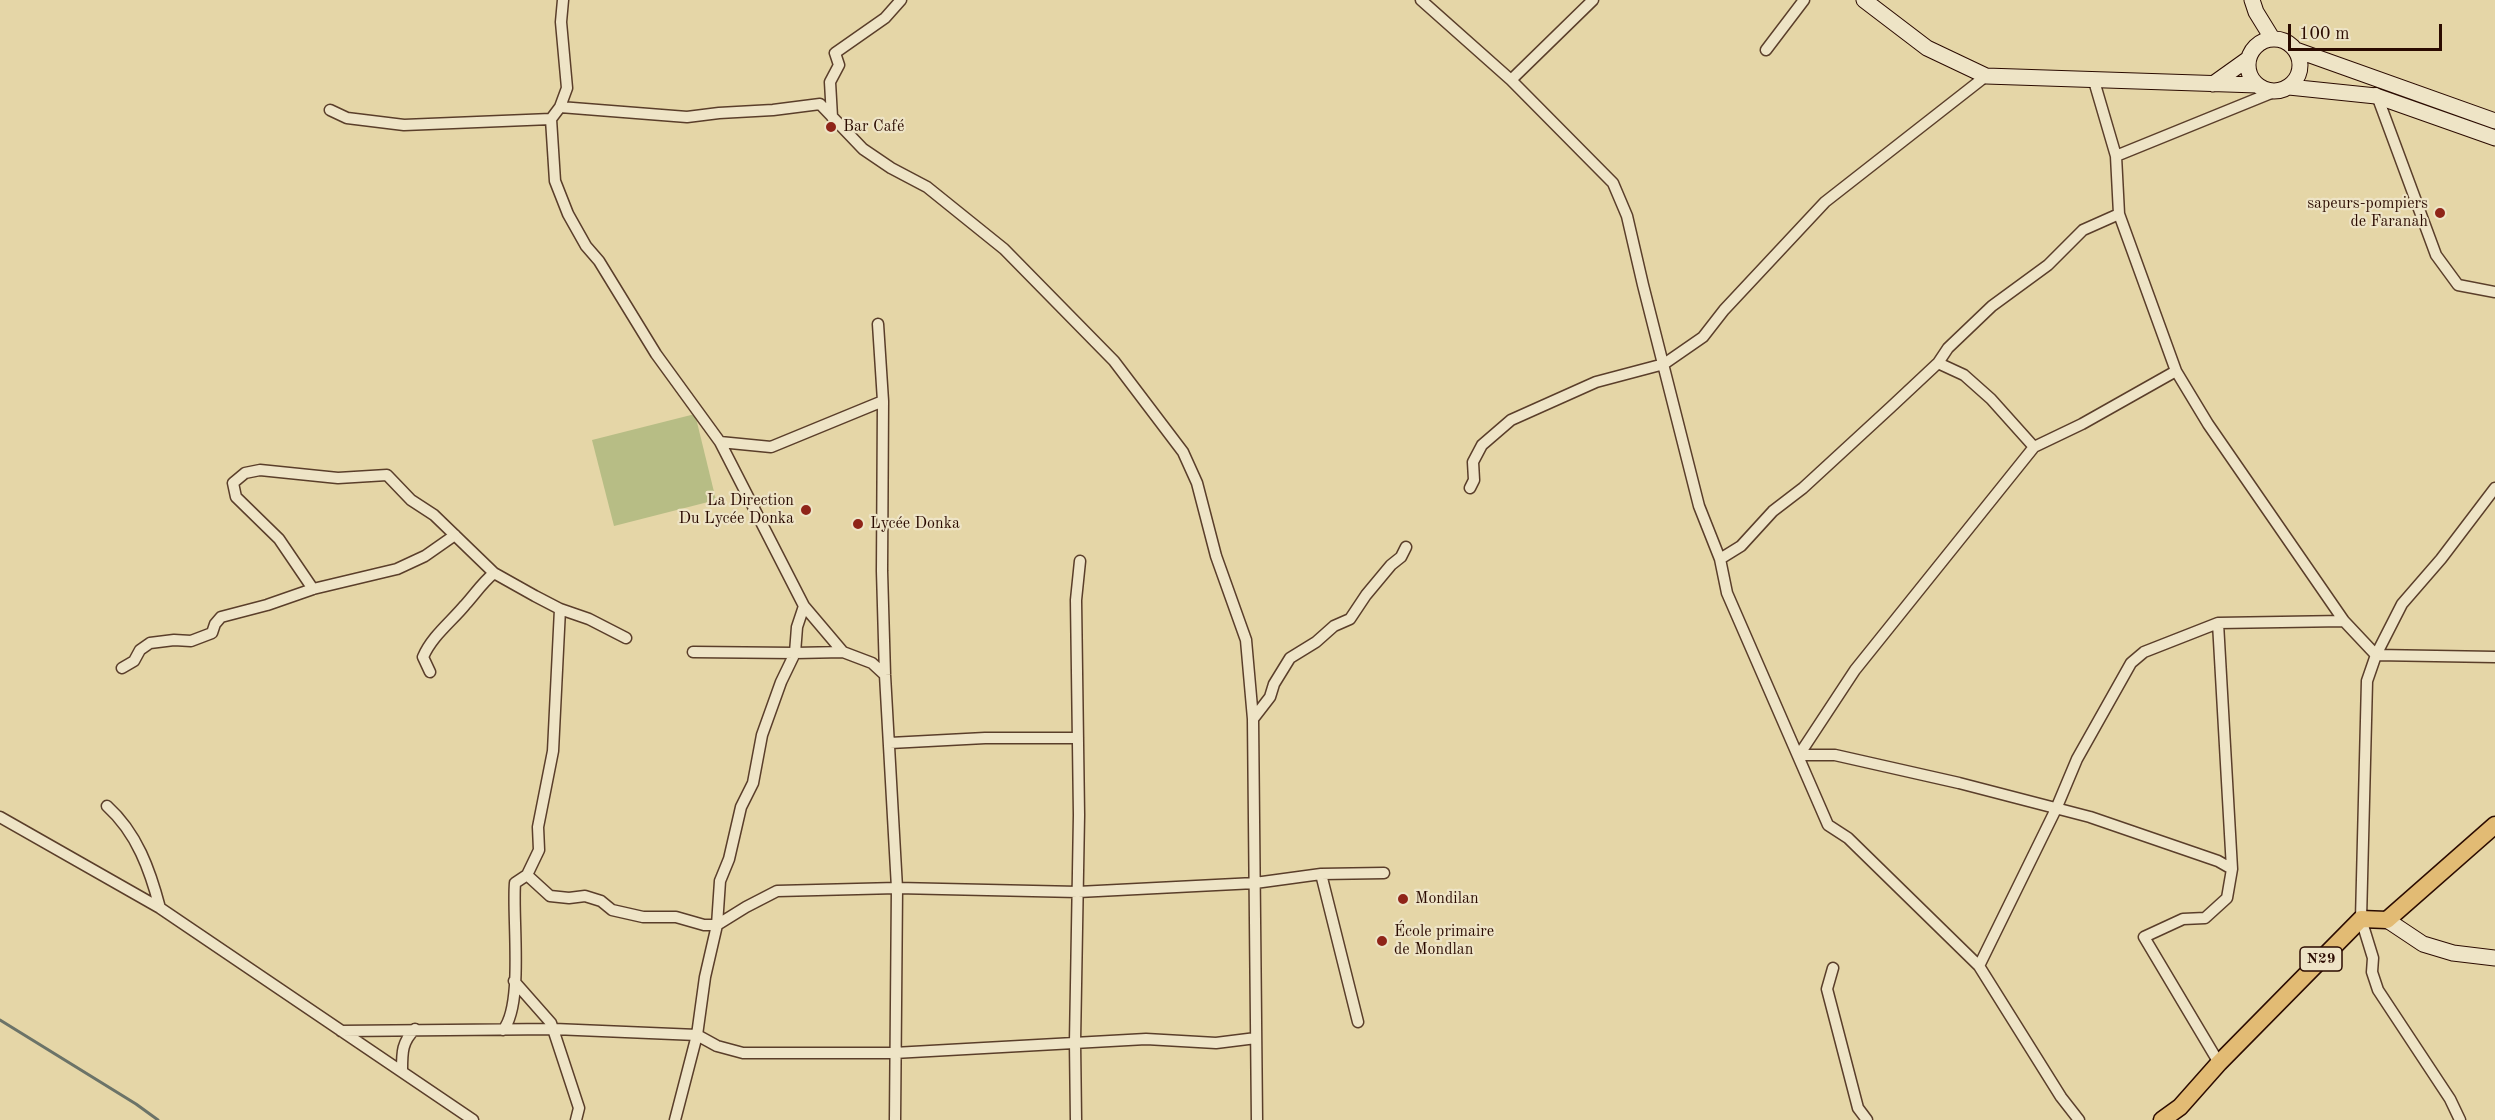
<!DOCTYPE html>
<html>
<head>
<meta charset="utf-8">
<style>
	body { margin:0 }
	#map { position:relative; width:2495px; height:1120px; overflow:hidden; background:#e5d6a7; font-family:"Old Standard TT",serif }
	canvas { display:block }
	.scale { position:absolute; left:2288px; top:24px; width:154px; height:27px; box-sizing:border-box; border:3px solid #2b0b01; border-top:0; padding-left:8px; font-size:18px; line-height:21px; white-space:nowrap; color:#2b0b01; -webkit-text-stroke:4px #eee4c6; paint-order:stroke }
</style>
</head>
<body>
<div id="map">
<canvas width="2495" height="1120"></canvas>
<div class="scale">100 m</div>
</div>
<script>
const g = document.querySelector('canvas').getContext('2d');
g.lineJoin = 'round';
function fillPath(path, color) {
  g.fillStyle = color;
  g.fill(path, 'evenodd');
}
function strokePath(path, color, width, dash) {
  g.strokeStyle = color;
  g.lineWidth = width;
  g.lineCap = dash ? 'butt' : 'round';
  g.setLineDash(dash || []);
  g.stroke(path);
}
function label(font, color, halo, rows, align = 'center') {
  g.font = font + ' "Old Standard TT",serif';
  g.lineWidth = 4.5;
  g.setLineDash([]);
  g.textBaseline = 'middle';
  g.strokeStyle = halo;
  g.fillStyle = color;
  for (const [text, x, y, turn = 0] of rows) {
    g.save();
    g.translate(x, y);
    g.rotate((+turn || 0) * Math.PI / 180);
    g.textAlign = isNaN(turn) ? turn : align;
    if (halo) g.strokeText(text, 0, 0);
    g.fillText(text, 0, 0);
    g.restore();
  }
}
fillPath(new Path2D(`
	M 695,414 L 716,500 L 614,526 L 592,440 Z`), '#b7bd85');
strokePath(new Path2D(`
	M 0,1020 L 136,1104 L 158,1120`), '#6b7368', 3);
const street = new Path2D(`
	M 563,0 L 561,22 L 567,88 L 560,107 L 551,119 L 555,181 L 568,214 L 586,246 L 599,261 L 656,354 L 720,442 L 804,606 L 843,652 L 872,663 L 885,675
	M 1421,0 L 1511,80 L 1613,183 L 1627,216 L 1643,285 L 1699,506 L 1720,559 L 1727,593 L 1828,825 L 1848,838 L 1979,966 L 2061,1097 L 2079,1120
	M 1766,50 L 1804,0
	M 1511,80 L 1593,0
	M 2094,81 L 2116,156 L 2119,214 L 2176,371 L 2208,424 L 2344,621 L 2376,655 L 2495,657
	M 2376,93 L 2436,255 L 2458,285 L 2495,292
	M 560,107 L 687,117 L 719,113 L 773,110 L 820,104 L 863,149 L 891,168 L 927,187 L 1004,249 L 1114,361 L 1183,452 L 1197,483 L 1216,556 L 1246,640 L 1253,719 L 1257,1120
	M 330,110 L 347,118 L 404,125 L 551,119
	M 832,117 L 830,82 L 839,65 L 835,53 L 885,18 L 901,0
	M 2116,156 L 2276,91
	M 878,324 L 883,401 L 882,571 L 885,675 L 897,888 L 895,1120
	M 1938,363 L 1964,375 L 1991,399 L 2034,447
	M 720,442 L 771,447 L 883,401
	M 1470,488 L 1474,480 L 1473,462 L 1482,445 L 1511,420 L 1596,382 L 1664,364 L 1703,337 L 1724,310 L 1825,202 L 1986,76
	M 1720,559 L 1741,546 L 1773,511 L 1803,488 L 1891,407 L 1938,363 L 1948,348 L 1992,306 L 2048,265 L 2083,230 L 2119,214
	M 313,589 L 279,539 L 236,497 L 233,483 L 245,473 L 260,470 L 338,478 L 387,475 L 411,500 L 434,515 L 494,573 L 535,596 L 560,609 L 589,619 L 626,638
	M 2218,623 L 2344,621
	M 693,652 L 795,653 L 797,627 L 804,606
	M 122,668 L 134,661 L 140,650 L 150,643 L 174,640 L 191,641 L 212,633 L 215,624 L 221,617 L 267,605 L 313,589 L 397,569 L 425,556 L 455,535
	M 430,672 L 423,657 C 432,636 451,622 465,605 C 475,594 482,583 494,573
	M 1253,719 L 1270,697 L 1274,684 L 1290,658 L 1316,642 L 1334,626 L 1350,619 L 1366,595 L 1391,565 L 1401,557 L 1406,547
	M 890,743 L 985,738 L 1078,738
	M 1799,755 L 1835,755 L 1959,783 L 2090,817 L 2218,861 L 2232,869 L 2218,623 L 2144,652 L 2131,663 L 2077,759 L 2056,809 L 1979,966
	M 1799,755 L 1855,670 L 2034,447 L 2082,424 L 2176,371
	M 107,806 C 137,833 150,870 160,908
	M 0,817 L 160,908 L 473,1120
	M 1321,874 L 1358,1022
	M 527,875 L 550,896 L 569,898 L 585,896 L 601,901 L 612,910 L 643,917 L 676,917 L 704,925 L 717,925 L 720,881 L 729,859 L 741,807 L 753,783 L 762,735 L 781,682 L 795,653 L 843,652
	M 1833,968 L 1827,989 L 1858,1108 L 1867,1120
	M 514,981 L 551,1023 L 579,1108 L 576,1120
	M 503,1030 C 524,1005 512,917 515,883 L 527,875 L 539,850 L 538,827 L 553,751 L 560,609
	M 341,1031 L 554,1029 L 697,1035 L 717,1046 L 743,1053 L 894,1053 L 1146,1039 L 1216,1043 L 1256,1038
	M 2219,1063 L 2144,937 L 2183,919 L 2205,918 L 2227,898 L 2232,869
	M 402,1070 C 402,1052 402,1042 415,1029
	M 675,1120 L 697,1035 L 705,977 L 717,925 L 746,907 L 777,891 L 897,888 L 1078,892 L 1255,883 L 1321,874 L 1384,873
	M 1076,1120 L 1075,1042 L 1079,815 L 1076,600 L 1080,561
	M 2460,1120 L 2450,1099 L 2378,990 L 2372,972 L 2373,958 L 2361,919 L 2367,681 L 2376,655 L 2402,604 L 2441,559 L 2495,488`);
const secondary = new Path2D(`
	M 1864,0 L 1927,48 L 1986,76 L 2257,85
	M 2252,0 L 2256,12 L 2272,38
	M2248 65a26 26 0 1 1 52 0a26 26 0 1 1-52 0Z
	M 2296,50 L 2495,121
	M 2213,84 L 2248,59
	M 2289,87 L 2376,96 L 2495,138
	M 2387,920 L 2423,944 L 2453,953 L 2495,958`);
const primary = new Path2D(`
	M 2162,1120 L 2180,1107 L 2219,1063 L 2361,919 L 2387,920 L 2495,825`);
strokePath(street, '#5a3e2a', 13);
strokePath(secondary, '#2b0b01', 17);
strokePath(primary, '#2b0b01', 19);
strokePath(street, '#eee4c6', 10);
strokePath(secondary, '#eee4c6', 15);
strokePath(primary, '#e2bb74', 16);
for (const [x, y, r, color] of [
	[831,127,6,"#8f2418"],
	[2440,213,6,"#8f2418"],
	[806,510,6,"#8f2418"],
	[858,524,6,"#8f2418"],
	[1403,899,6,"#8f2418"],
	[1382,941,6,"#8f2418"]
]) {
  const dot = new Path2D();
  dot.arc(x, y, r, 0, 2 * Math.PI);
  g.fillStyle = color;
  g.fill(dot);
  strokePath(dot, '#eee4c6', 2);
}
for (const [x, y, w] of [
	[2321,959,42]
]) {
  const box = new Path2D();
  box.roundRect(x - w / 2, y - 12, w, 24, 4.5);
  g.fillStyle = '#eee4c6';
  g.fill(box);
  strokePath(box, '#2b0b01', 1.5);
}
label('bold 15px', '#2b0b01', null, [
	["N29",2321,959]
]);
label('16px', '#2b0b01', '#eee4c6', [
	["Bar Café",843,127],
	["sapeurs-pompiers",2428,204,"right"],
	["de Faranah",2428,222,"right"],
	["La Direction",794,501,"right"],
	["Du Lycée Donka",794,519,"right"],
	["Lycée Donka",870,524],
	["Mondilan",1415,899],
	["École primaire",1394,932],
	["de Mondlan",1394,950]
], 'left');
</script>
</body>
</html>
